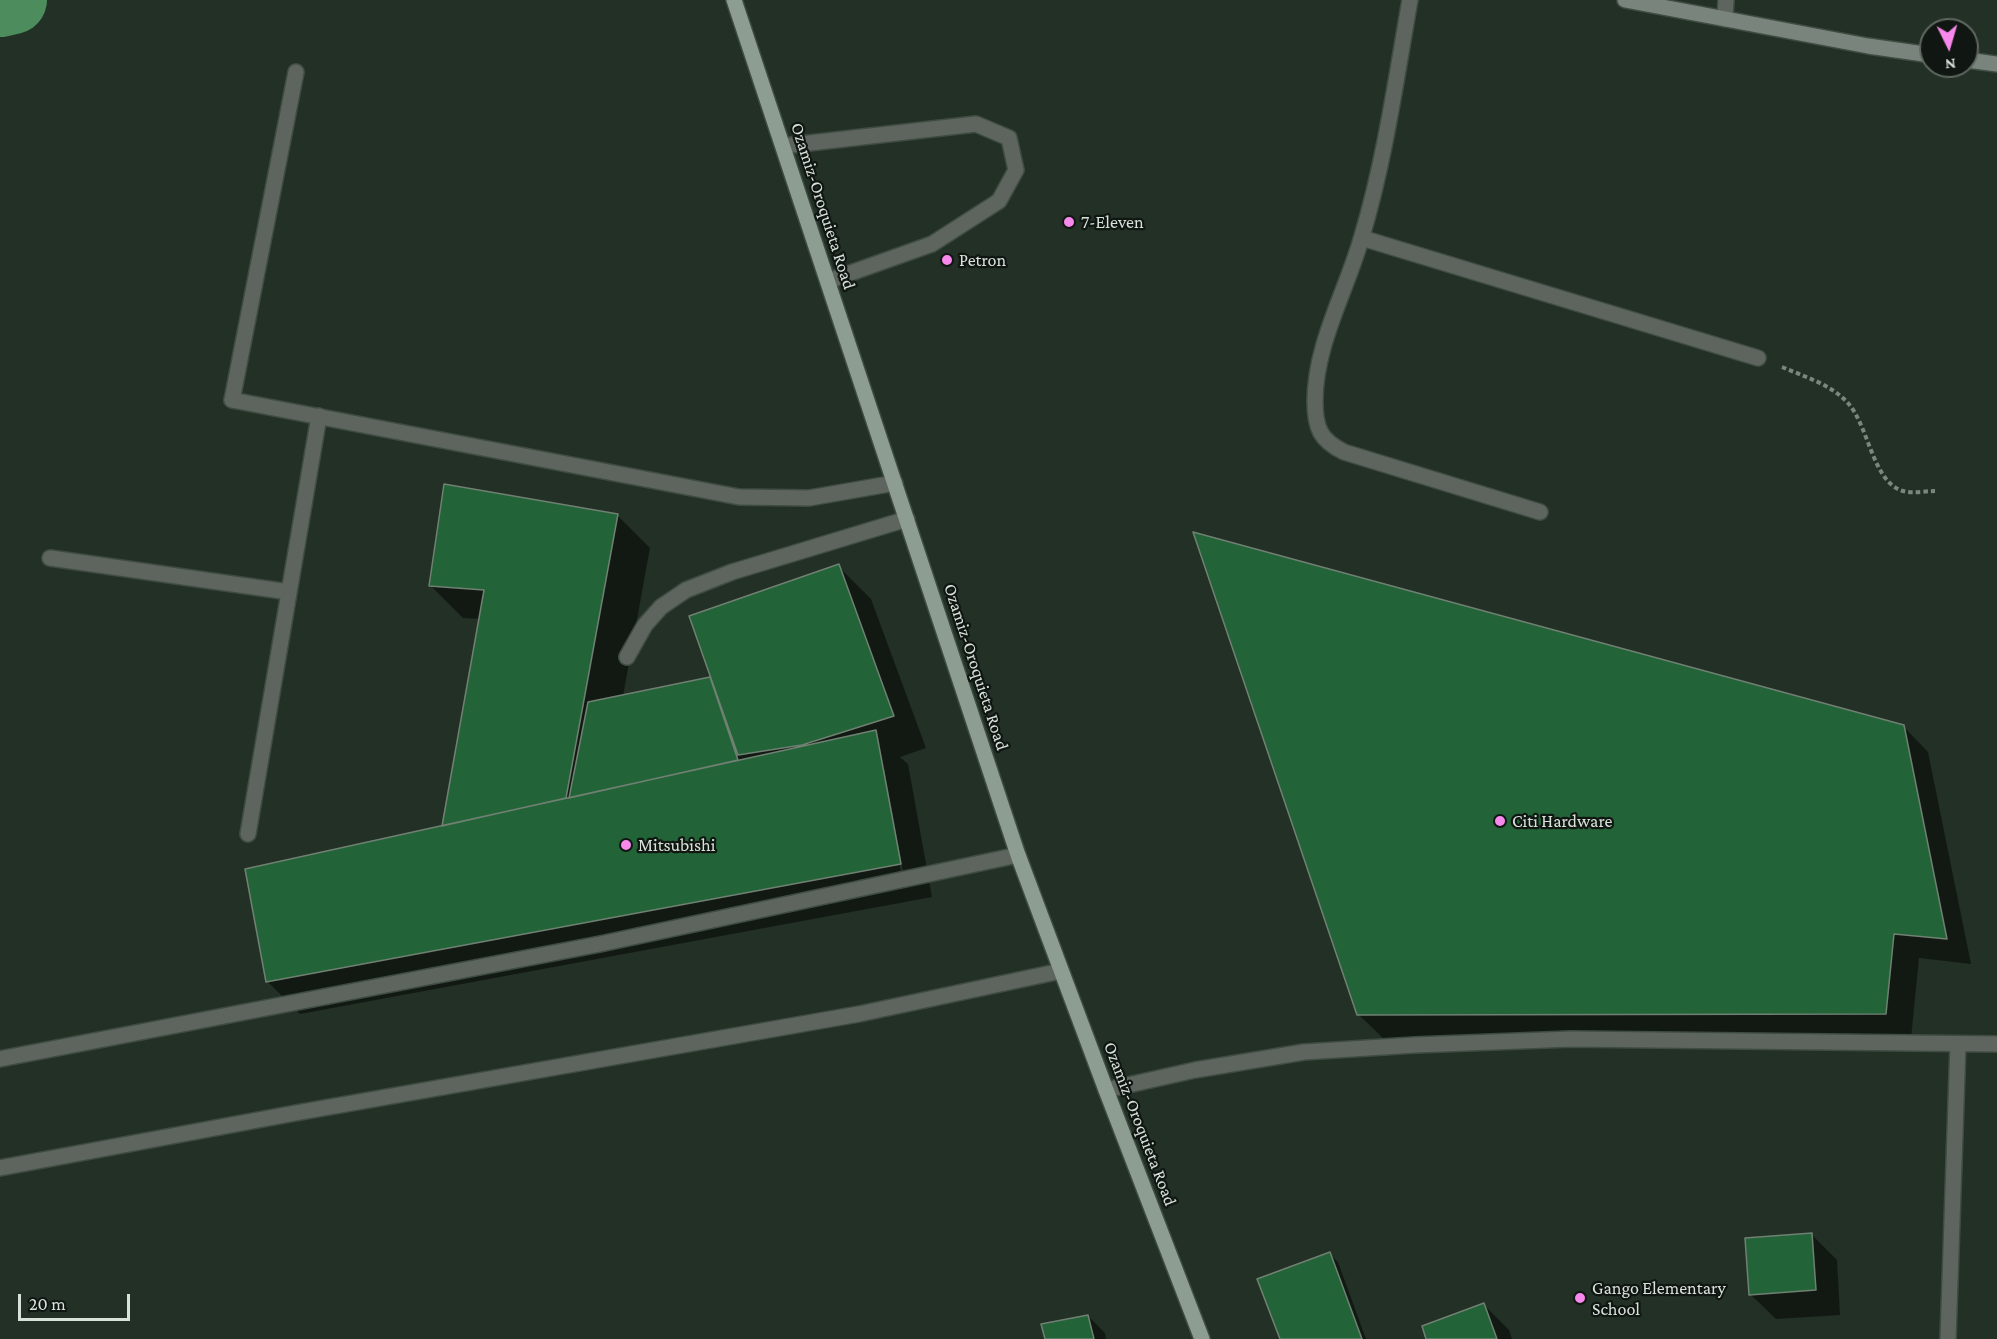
<!DOCTYPE html>
<html>
<head>
<meta charset="utf-8">
<style>
	body { margin:0 }
	#map { position:relative; width:1997px; height:1339px; overflow:hidden; background:#223025; font-family:"Crimson Pro",serif }
	canvas { display:block }
	.north { position:absolute; left:1919px; top:18px; width:60px; height:60px; box-sizing:border-box; background:#101611; border:2px solid #606761; border-radius:50%; rotate:175deg; font-size:16px; font-weight:700; line-height:24px; text-align:center; color:#d8e1da }
	.north::after { content:''; display:block; margin:auto; width:21px; height:27px; background:#f788ec; clip-path:polygon(50% 0,100% 100%,50% 72%,0 100%) }
	.scale { position:absolute; left:18px; top:1294px; width:112px; height:27px; box-sizing:border-box; border:3px solid #d8e1da; border-top:0; padding-left:8px; font-size:18px; line-height:21px; white-space:nowrap; color:#d8e1da; -webkit-text-stroke:4px #101611; paint-order:stroke }
</style>
</head>
<body>
<div id="map">
<canvas width="1997" height="1339"></canvas>
<div class="north">N</div>
<div class="scale">20 m</div>
</div>
<script>
const g = document.querySelector('canvas').getContext('2d');
g.lineJoin = 'round';
function fillPath(path, color) {
  g.fillStyle = color;
  g.fill(path, 'evenodd');
}
function strokePath(path, color, width, dash) {
  g.strokeStyle = color;
  g.lineWidth = width;
  g.lineCap = dash ? 'butt' : 'round';
  g.setLineDash(dash || []);
  g.stroke(path);
}
function label(font, color, halo, rows, align = 'center') {
  g.font = font + ' "Crimson Pro",serif';
  g.lineWidth = 4.5;
  g.setLineDash([]);
  g.textBaseline = 'middle';
  g.strokeStyle = halo;
  g.fillStyle = color;
  for (const [text, x, y, turn = 0] of rows) {
    g.save();
    g.translate(x, y);
    g.rotate((+turn || 0) * Math.PI / 180);
    g.textAlign = isNaN(turn) ? turn : align;
    if (halo) g.strokeText(text, 0, 0);
    g.fillText(text, 0, 0);
    g.restore();
  }
}
fillPath(new Path2D(`
	M 617,515 L 650,548 L 623,696 L 712,678 L 838,566 L 871,599 L 926,748 L 900,757 L 908,764 L 932,897 L 300,1014 L 268,982 L 443,827 L 481,619 L 463,618 L 430,585 ZM 881,768 L 884,768 L 903,871 L 901,872 Z
	M 1903,726 L 1928,752 L 1971,964 L 1919,958 L 1911,1039 L 1384,1039 L 1358,1014 Z
	M 1812,1235 L 1837,1260 L 1840,1315 L 1776,1319 L 1750,1294 Z
	M 1329,1253 L 1338,1262 L 1366,1339 L 1282,1339 Z
	M 1484,1305 L 1509,1330 L 1512,1339 L 1428,1339 Z
	M 1088,1316 L 1105,1333 L 1106,1339 L 1046,1339 Z`), '#0007');
strokePath(new Path2D(`
	M 0,3 L 13,0`), '#4d8c5d', 68);
const building = new Path2D(`
	M 444,484 L 618,514 L 566,798 L 442,826 L 484,590 L 429,586 Z
	M 1193,532 L 1904,725 L 1947,939 L 1894,934 L 1886,1014 L 1357,1015 Z
	M 839,564 L 894,716 L 802,745 L 738,755 L 689,616 Z
	M 710,677 L 738,760 L 569,798 L 588,702 Z
	M 876,730 L 901,864 L 266,982 L 245,869 Z
	M 1812,1233 L 1816,1290 L 1749,1295 L 1745,1238 Z
	M 1330,1252 L 1362,1339 L 1280,1339 L 1257,1279 Z
	M 1484,1303 L 1497,1339 L 1426,1339 L 1422,1326 Z
	M 1088,1315 L 1094,1339 L 1045,1339 L 1041,1324 Z`);
fillPath(building, '#226337');
strokePath(building, '#708073', 1.5);
const lane = new Path2D(`
	M 783,146 L 976,124 L 1009,138 L 1016,170 L 999,201 L 932,244 L 828,281
	M 232,400 L 296,72
	M 50,558 L 289,592
	M 627,657 L 645,625 L 661,607 L 686,590 L 732,572 L 907,519
	M 248,834 L 319,416
	M 0,1059 L 600,944 L 1018,855`);
const street = new Path2D(`
	M 1410,0 C 1396,79 1385,159 1362,236 C 1347,290 1315,344 1315,401 C 1315,428 1320,440 1344,452 L 1540,512
	M 1725,19 L 1726,0
	M 1362,238 L 1758,358
	M 232,400 L 739,497 L 809,498 L 895,483
	M 1106,1090 L 1195,1070 L 1304,1052 L 1415,1045 L 1571,1039 L 1997,1044
	M 0,1168 L 301,1112 L 859,1014 L 1061,971
	M 1948,1339 L 1958,1044`);
const secondary = new Path2D(`
	M 1625,0 L 1868,46 L 1931,55
	M 1967,60 L 1997,64`);
const primary = new Path2D(`
	M 734,0 L 1018,855 L 1106,1090 L 1202,1339`);
strokePath(lane, '#3f4c42', 18);
strokePath(street, '#3f4c42', 18);
strokePath(secondary, '#3f4c42', 18);
strokePath(primary, '#3f4c42', 18);
strokePath(new Path2D(`
	M 1782,367 C 1805,377 1830,384 1847,402 C 1869,425 1872,482 1903,491 C 1912,494 1925,491 1935,491`), '#7b867d', 4, [4.5, 3]);
strokePath(lane, '#5e655f', 15);
strokePath(street, '#5e655f', 15);
strokePath(secondary, '#79857c', 15);
strokePath(primary, '#8e9d91', 15);
for (const [x, y, r, color] of [
	[1069,222,6,"#f788ec"],
	[947,260,6,"#f788ec"],
	[1500,821,6,"#f788ec"],
	[626,845,6,"#f788ec"],
	[1580,1298,6,"#f788ec"]
]) {
  const dot = new Path2D();
  dot.arc(x, y, r, 0, 2 * Math.PI);
  g.fillStyle = color;
  g.fill(dot);
  strokePath(dot, '#101611', 2);
}
label('18px', '#d8e1da', '#101611', [
	["Ozamiz-Oroquieta Road",823,206,72],
	["Ozamiz-Oroquieta Road",976,667,72],
	["Ozamiz-Oroquieta Road",1140,1124,69]
]);
label('18px', '#d8e1da', '#101611', [
	["7-Eleven",1081,222],
	["Petron",959,260],
	["Citi Hardware",1512,821],
	["Mitsubishi",638,845],
	["Gango Elementary",1592,1288],
	["School",1592,1309]
], 'left');
</script>
</body>
</html>
